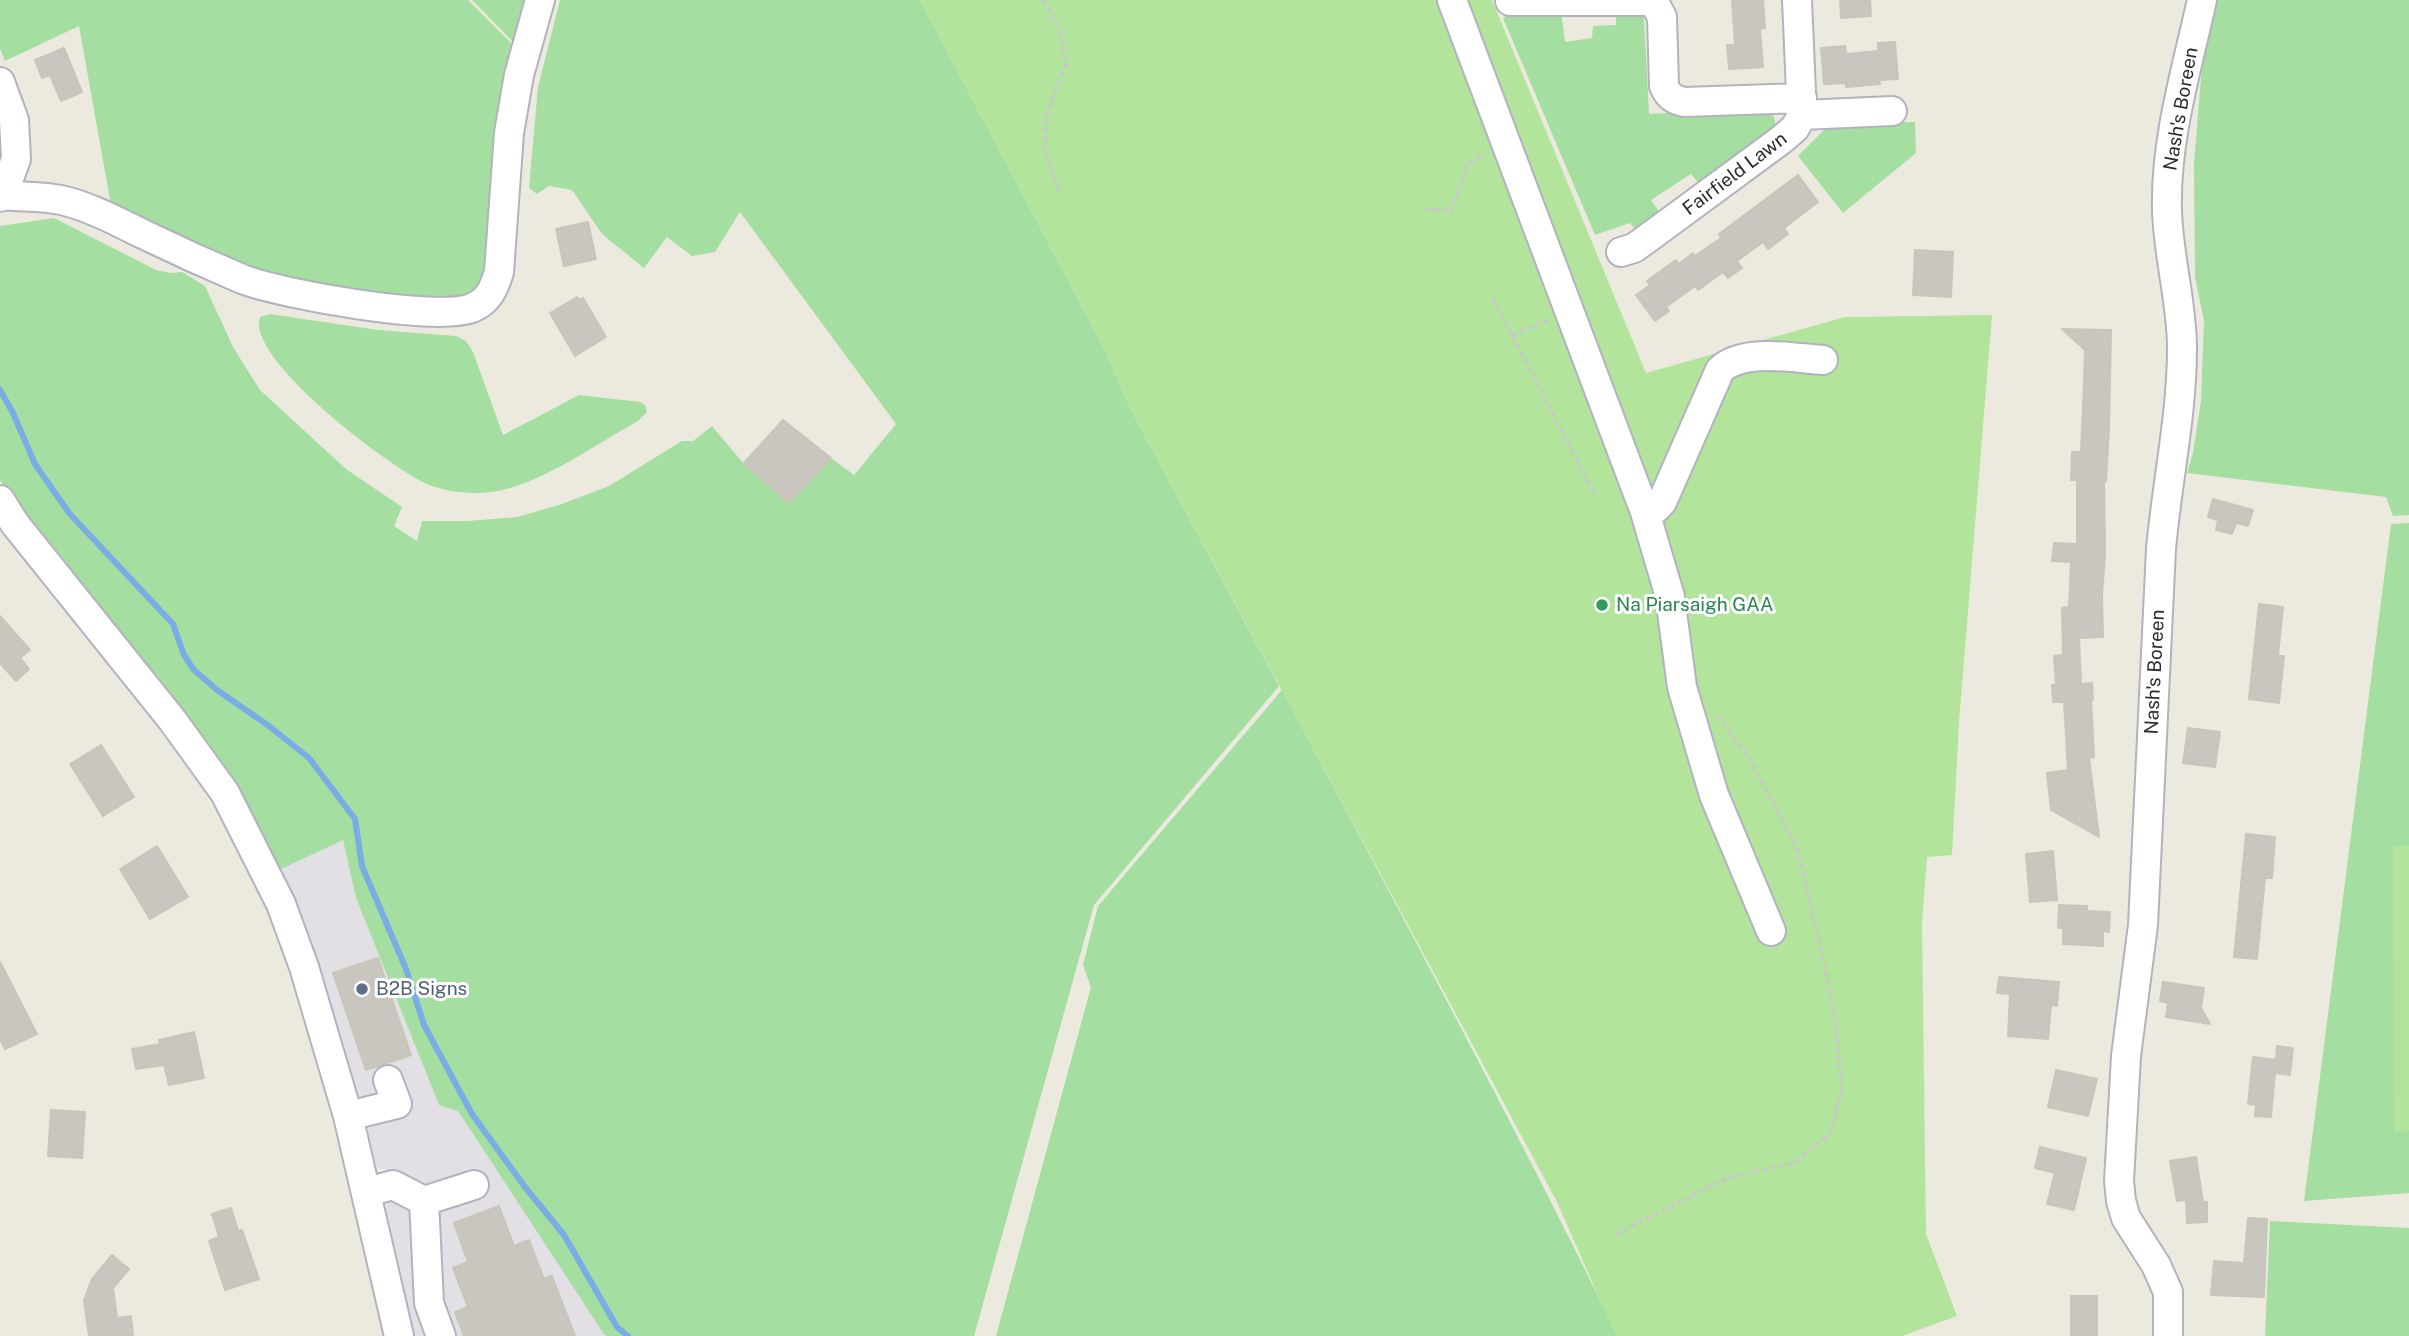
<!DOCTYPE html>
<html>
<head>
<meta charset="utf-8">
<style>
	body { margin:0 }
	canvas { display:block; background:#eceadf }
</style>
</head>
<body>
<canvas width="2409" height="1336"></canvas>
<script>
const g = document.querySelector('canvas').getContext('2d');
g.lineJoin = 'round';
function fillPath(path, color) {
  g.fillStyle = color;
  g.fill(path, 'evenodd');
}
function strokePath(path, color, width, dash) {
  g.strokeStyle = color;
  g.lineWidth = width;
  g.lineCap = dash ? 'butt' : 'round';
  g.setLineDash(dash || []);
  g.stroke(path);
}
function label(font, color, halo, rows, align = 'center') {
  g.font = font + ' "Public Sans",sans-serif';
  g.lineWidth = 6;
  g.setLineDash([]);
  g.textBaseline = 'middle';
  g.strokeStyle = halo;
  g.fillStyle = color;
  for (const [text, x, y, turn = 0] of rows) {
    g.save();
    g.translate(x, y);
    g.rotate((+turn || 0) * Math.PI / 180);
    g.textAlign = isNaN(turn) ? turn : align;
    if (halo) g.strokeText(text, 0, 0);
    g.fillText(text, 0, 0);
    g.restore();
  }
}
fillPath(new Path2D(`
	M 343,840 L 356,898 L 439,1105 L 458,1111 L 607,1336 L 413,1336 L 386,1210 L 393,1185 L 390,1171 L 374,1166 L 364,1130 L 359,1099 L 301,911 L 277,865 Z`), '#e2dfe5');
fillPath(new Path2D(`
	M 0,0 L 468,0 L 514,46 L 486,274 L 476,293 L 457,299 L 398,297 L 261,275 L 111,205 L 79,26 L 5,61 L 0,48 Z
	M 472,0 L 530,0 L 515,44 Z
	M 560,0 L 920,0 L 1107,354 L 1130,408 L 1279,686 L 1094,905 L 974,1336 L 607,1336 L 604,1334 L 458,1111 L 439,1105 L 356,898 L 343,840 L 279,870 L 230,777 L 165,687 L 23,516 L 0,480 L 0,226 L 54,218 L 156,270 L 170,273 L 182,272 L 205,286 L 233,347 L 260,390 L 346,469 L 402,507 L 394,526 L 417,541 L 422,521 L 468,521 L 517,517 L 562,504 L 609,486 L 682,441 L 693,441 L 712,426 L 744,464 L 789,503 L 831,458 L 854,475 L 896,424 L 740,212 L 715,252 L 692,256 L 667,237 L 644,268 L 602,234 L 572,190 L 549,186 L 537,194 L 529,188 L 538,87 Z
	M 2215,0 L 2409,0 L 2409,515 L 2393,516 L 2386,497 L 2187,473 L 2193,453 L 2201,401 L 2204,321 L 2195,277 L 2194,164 L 2203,53 Z
	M 1616,9 L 1641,12 L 1644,17 L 1649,114 L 1757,108 L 1769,110 L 1774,117 L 1776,127 L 1701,186 L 1691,174 L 1651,200 L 1662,216 L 1638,233 L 1630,223 L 1595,235 L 1503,18 L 1509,13 L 1561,10 L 1565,42 L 1592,38 L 1593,26 L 1616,25 Z
	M 1915,122 L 1916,153 L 1843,213 L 1798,156 L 1825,129 L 1834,129 L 1832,123 Z
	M 270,314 L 378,330 L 456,336 L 466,341 L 473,352 L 503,435 L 579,395 L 640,402 L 645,405 L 647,412 L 638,421 C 592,446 532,492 479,493 C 462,493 443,491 427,484 C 391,468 245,359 260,317 Z
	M 2409,523 L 2409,1193 L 2304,1201 L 2391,524 Z
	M 1282,690 C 1396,905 1511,1118 1618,1336 L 996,1336 L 1091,987 L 1083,965 L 1098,906 Z
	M 2270,1221 L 2409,1228 L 2409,1336 L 2265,1336 Z`), '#a4dea0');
fillPath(new Path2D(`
	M 920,0 L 1492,0 L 1646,373 L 1845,317 L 1992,315 L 1959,722 L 1952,855 L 1927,857 L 1922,922 L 1926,1234 L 1957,1316 L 1902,1336 L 1616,1336 L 1557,1202 L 1130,408 L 1107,354 Z
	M 2393,846 L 2409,846 L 2409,1131 L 2394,1132 Z`), '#b2e49c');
strokePath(new Path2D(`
	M 0,390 L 13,413 L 35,464 L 69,513 L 173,624 L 184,655 L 194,670 L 217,690 L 269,726 L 309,758 L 355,819 L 362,866 L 406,969 L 424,1025 L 472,1114 L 525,1187 L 564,1235 L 617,1327 L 628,1336`), '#7aace5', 6);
const building = new Path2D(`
	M 1732,0 L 1763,0 L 1765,28 L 1760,29 L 1763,67 L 1729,69 L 1727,45 L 1735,45 Z
	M 1840,0 L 1870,0 L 1871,16 L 1841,18 Z
	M 1895,42 L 1898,79 L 1879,80 L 1880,84 L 1846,87 L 1846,83 L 1824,84 L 1821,48 L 1845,46 L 1846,54 L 1878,51 L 1878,43 Z
	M 64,48 L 82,92 L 61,101 L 50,75 L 42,78 L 35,60 Z
	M 1798,175 L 1818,202 L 1784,228 L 1788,234 L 1768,249 L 1763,242 L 1737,261 L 1742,268 L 1728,278 L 1723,272 L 1698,290 L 1695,286 L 1666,307 L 1669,311 L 1655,321 L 1636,295 L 1650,285 L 1647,281 L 1676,260 L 1679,264 L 1693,253 L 1695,256 L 1721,238 L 1719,234 Z
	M 588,222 L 596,259 L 564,266 L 556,229 Z
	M 1915,250 L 1953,252 L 1951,297 L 1913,295 Z
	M 577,297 L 579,300 L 583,298 L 606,337 L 575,356 L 550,313 Z
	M 2062,329 L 2111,330 L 2109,429 L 2106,481 L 2104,481 L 2105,554 L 2102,596 L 2103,637 L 2079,638 L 2081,684 L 2092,683 L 2093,700 L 2091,700 L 2094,757 L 2089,758 L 2099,837 L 2051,810 L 2047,773 L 2068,770 L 2064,702 L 2053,702 L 2052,685 L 2056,685 L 2054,656 L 2063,655 L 2062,608 L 2069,607 L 2071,562 L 2052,561 L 2054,543 L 2077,544 L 2077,480 L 2071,480 L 2072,452 L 2081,452 L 2084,384 L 2085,350 Z
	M 783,420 L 831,458 L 789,503 L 744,463 Z
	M 2213,499 L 2253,510 L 2248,526 L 2236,523 L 2232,534 L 2216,530 L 2218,520 L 2208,517 Z
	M 2259,604 L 2283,607 L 2278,656 L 2284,656 L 2279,703 L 2249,699 Z
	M 0,616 L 30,650 L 20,658 L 29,669 L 16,681 L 0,663 Z
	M 2188,728 L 2220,732 L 2215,767 L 2183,763 Z
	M 101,745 L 134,797 L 103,816 L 70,764 Z
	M 2246,834 L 2275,837 L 2272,878 L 2265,878 L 2257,959 L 2234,957 Z
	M 157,846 L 188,897 L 150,919 L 120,869 Z
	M 2053,851 L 2057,900 L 2030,902 L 2026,854 Z
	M 2059,905 L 2087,906 L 2087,911 L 2110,912 L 2109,932 L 2103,931 L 2103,946 L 2063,944 L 2063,928 L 2058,928 Z
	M 378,958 L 411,1055 L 366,1070 L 333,973 Z
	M 0,962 L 37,1034 L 5,1049 L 0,1039 Z
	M 1999,977 L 2059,982 L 2057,1006 L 2051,1005 L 2048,1039 L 2008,1036 L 2010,994 L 1997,993 Z
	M 2163,982 L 2204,988 L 2201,1008 L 2210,1024 L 2166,1017 L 2168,1003 L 2160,1001 Z
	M 194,1032 L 204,1078 L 169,1085 L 164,1065 L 136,1069 L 132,1049 L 160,1044 L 159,1040 Z
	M 2277,1046 L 2293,1048 L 2290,1075 L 2275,1073 L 2271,1117 L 2255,1116 L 2256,1105 L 2248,1104 L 2253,1057 L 2276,1060 Z
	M 2056,1070 L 2097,1079 L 2088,1116 L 2048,1107 Z
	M 51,1110 L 85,1112 L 82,1158 L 48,1156 Z
	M 2040,1147 L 2086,1158 L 2074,1210 L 2047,1204 L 2055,1173 L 2035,1168 Z
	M 2196,1157 L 2203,1202 L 2207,1202 L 2207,1222 L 2187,1223 L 2186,1200 L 2177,1201 L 2170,1161 Z
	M 499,1206 L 514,1246 L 529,1240 L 544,1279 L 552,1276 L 575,1336 L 464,1336 L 455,1312 L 468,1307 L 453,1268 L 468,1262 L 454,1223 Z
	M 231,1208 L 238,1231 L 242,1230 L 259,1279 L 225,1290 L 209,1241 L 219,1237 L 212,1214 Z
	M 2248,1218 L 2267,1219 L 2264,1297 L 2211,1295 L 2214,1261 L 2244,1263 Z
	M 112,1255 L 129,1269 L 113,1288 L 117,1318 L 131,1316 L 133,1336 L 89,1336 L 84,1300 L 92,1279 Z
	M 2071,1296 L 2097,1296 L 2097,1336 L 2071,1336 Z`);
fillPath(building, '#c8c6be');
strokePath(building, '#c7c6b8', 2);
const minor = new Path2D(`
	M 1452,0 L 1645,512 L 1670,597 L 1682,687 L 1714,795 L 1771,931
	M 1797,0 L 1802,115
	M 1510,1 L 1647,1 L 1655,4 L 1662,17 L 1664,86 C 1669,97 1673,99 1684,102 L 1802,98
	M 0,82 L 14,120 L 16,159 L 3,195
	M 0,197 L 3,195 C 22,197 43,196 61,200 C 91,207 118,222 145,235 C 176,250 209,265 242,279 C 281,294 435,322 472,308 C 489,301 494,288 499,272 L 509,133 L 519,75 L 540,0
	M 1621,252 L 1634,248 L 1648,238 L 1781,140 L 1795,128 L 1802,115 L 1892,111
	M 0,500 L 15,524 L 173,721 L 225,793 L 281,904 L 304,967 L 348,1116 L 399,1336
	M 1645,512 L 1655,509 L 1662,502 L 1720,370 C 1743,348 1793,358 1823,360
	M 348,1116 L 397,1104 L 388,1080
	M 367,1192 L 393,1185 L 424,1201 L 474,1185
	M 424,1201 L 429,1303 L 441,1336
	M 2168,1336 L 2168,1292 L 2156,1265 L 2126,1218 L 2121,1201 L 2119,1181 L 2126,1056 L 2143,925 L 2161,549 C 2167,482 2182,415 2182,348 C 2182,302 2168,256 2167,210 C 2165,140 2187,68 2202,0`);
strokePath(minor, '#b3b2be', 32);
strokePath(new Path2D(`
	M 1044,0 L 1060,32 L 1066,64 L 1046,115 L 1045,152 L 1060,193
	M 1426,209 L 1451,211 L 1468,164 L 1486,153
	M 1493,299 L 1596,497
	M 1512,335 L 1549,320
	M 1616,1234 L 1730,1177 L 1794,1163 L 1830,1134 L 1842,1091 L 1837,1034 L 1827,977 L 1799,853 L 1749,757 L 1717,715`), '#c8c8c8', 3.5, [5, 3.5]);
strokePath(minor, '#fff', 28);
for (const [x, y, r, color] of [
	[1602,605,7,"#2e9e5b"],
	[362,989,7,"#5c6f8a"]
]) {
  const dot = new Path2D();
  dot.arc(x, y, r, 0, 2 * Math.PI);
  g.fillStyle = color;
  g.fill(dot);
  strokePath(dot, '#fff', 2.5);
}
label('19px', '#2b2b2b', '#fff', [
	["Nash's Boreen",2181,109,-80],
	["Fairfield Lawn",1735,174,-37],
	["Nash's Boreen",2155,672,-87]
]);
label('19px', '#27864d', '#fff', [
	["Na Piarsaigh GAA",1616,605]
], 'left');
label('19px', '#4e5e75', '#fff', [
	["B2B Signs",376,989]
], 'left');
</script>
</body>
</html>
